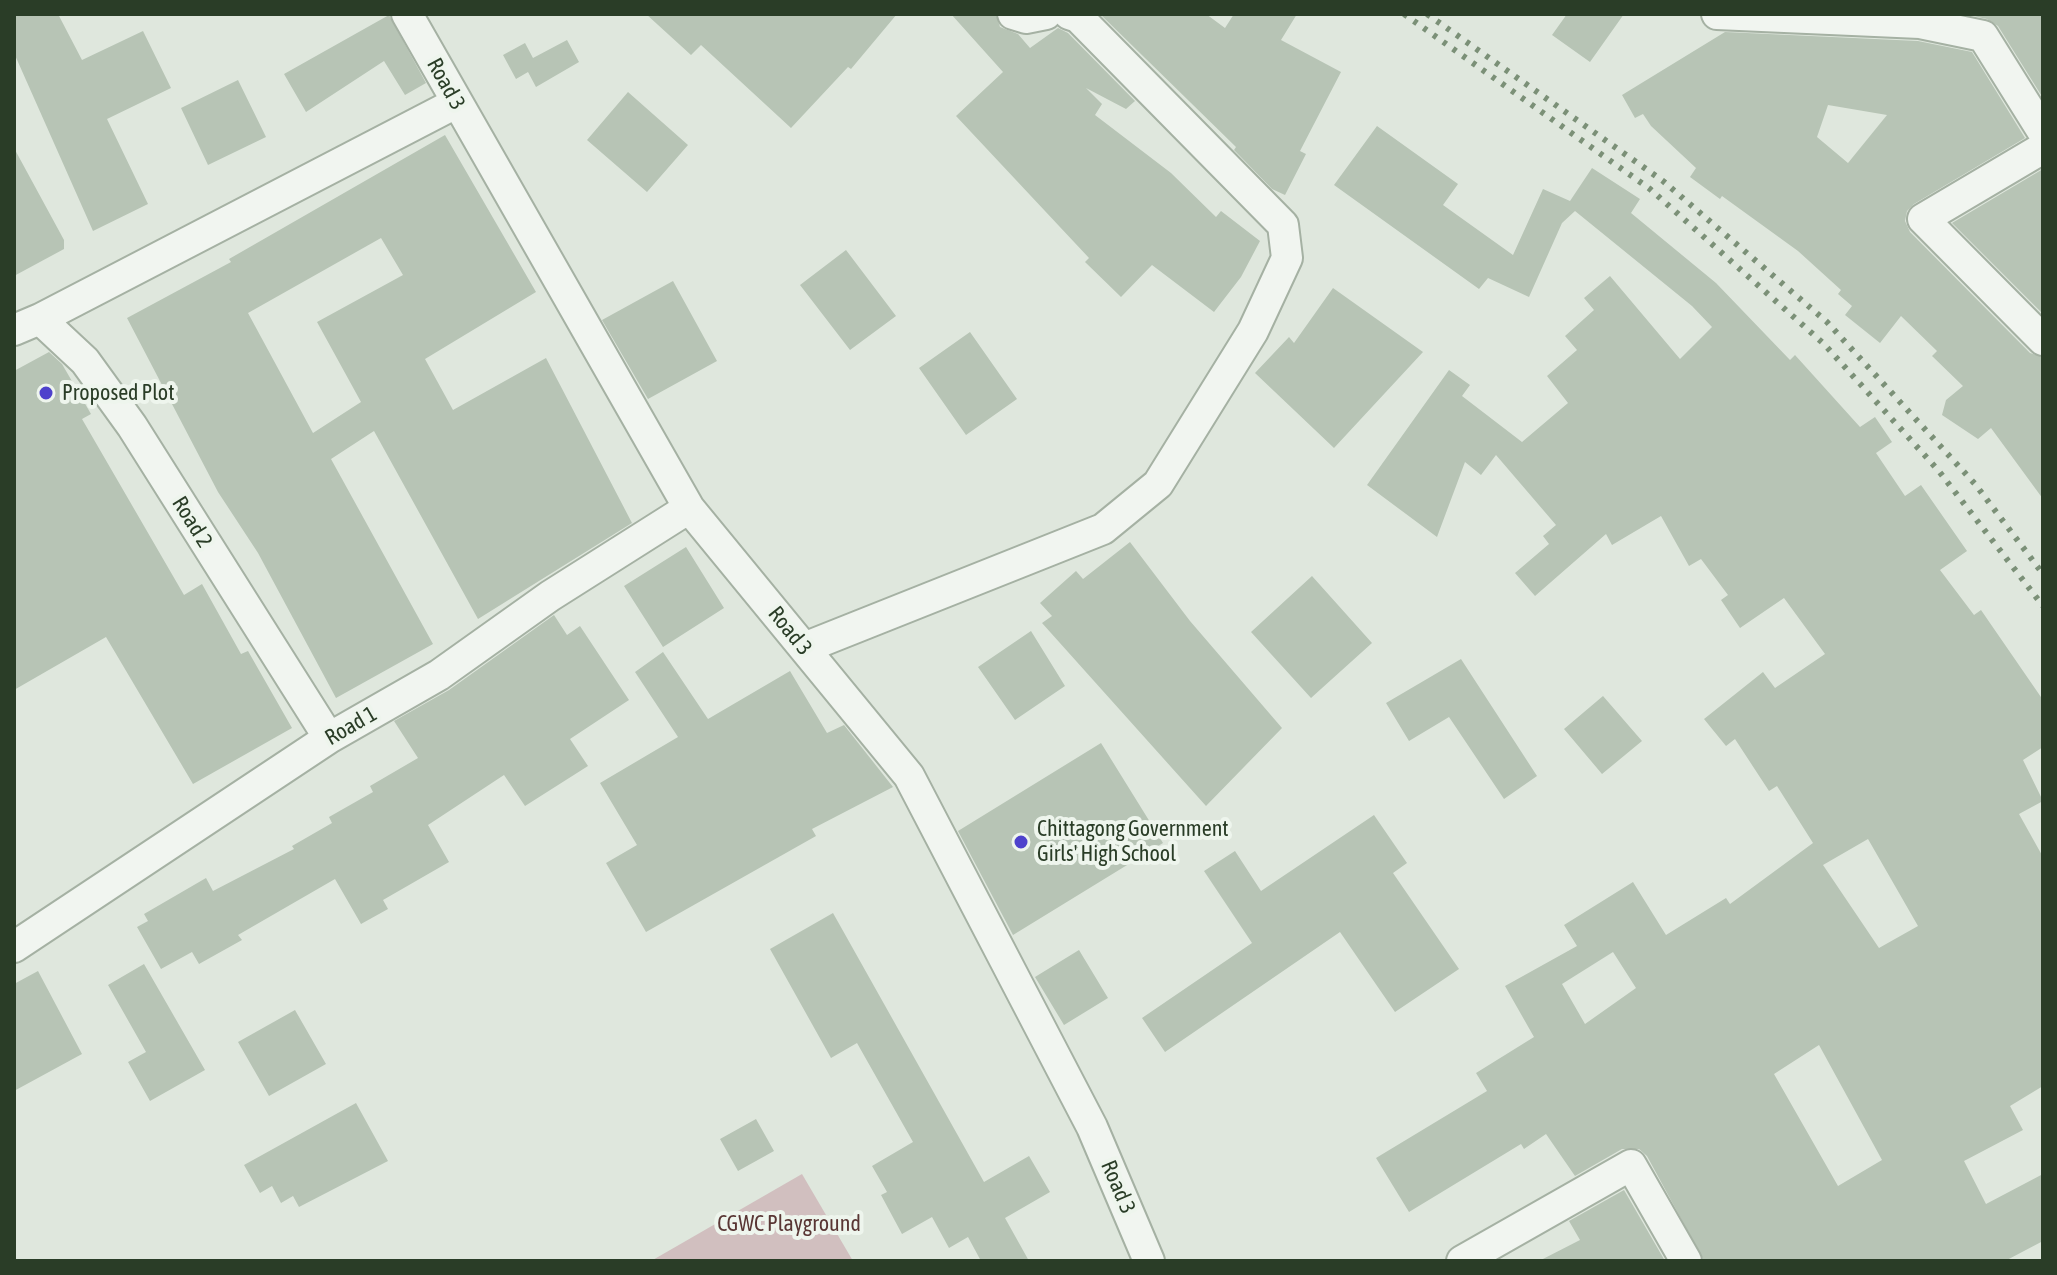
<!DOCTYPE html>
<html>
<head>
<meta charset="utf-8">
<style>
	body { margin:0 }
	#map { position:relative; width:2057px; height:1275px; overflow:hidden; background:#dfe7dd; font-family:"Asap Condensed",sans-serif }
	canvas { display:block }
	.frame { position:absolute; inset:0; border:16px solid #2a3d27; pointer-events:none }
</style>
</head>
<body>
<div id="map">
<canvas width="2057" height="1275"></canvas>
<div class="frame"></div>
</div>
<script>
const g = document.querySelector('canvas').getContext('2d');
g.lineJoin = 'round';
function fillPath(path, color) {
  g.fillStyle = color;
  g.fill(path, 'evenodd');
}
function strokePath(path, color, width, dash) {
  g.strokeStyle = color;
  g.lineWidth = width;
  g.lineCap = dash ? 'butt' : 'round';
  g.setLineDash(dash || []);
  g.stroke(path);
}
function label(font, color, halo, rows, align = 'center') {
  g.font = font + ' "Asap Condensed",sans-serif';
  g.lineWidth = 8;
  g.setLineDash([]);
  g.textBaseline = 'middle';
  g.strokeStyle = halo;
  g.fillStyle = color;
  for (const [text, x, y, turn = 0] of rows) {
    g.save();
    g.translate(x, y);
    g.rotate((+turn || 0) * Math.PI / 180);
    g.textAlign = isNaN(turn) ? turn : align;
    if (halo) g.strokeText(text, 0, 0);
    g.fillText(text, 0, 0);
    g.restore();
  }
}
fillPath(new Path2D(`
	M 802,1174 L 853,1261 L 651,1261 Z`), '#d1bfbf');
fillPath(new Path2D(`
	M 14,14 L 58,14 L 82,60 L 143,31 L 171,88 L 107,119 L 148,204 L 93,231 L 14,53 Z
	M 646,14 L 897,14 L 851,69 L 848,67 L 791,128 L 701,45 L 691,55 Z
	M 951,14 L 996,14 L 1000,27 L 1018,34 L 1030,48 L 1058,28 L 1068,33 L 1135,101 L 1126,109 L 1086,88 L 1102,104 L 1095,115 L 1171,173 L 1216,217 L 1221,211 L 1260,241 L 1241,277 L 1214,312 L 1152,265 L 1121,297 L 1085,262 L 1089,258 L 956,116 L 1003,72 Z
	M 1100,14 L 1206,14 L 1225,28 L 1234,14 L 1297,14 L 1281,40 L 1341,72 L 1300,151 L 1306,154 L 1285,195 L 1272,189 L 1234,150 L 1236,147 Z
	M 1567,14 L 1624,14 L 1590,62 L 1552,35 Z
	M 1965,14 L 2043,14 L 2043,98 L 1998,26 L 1987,19 Z
	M 389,15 L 426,83 L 405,95 L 384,61 L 306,112 L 284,74 Z
	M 1725,32 L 1918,41 L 1972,52 L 2025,138 L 1914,204 L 1907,211 L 1905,221 L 1910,232 L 2030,353 L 2043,357 L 2043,499 L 1991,428 L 1978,439 L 1942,415 L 1946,400 L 1963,386 L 1932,356 L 1937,351 L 1901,316 L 1880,343 L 1845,315 L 1852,306 L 1838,294 L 1841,290 L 1798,251 L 1722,196 L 1720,199 L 1690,177 L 1696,168 L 1651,126 L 1643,114 L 1635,118 L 1622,95 ZM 1828,105 L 1887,115 L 1848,163 L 1817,137 Z
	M 567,40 L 579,62 L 536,87 L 528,72 L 516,79 L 503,55 L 525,43 L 533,58 Z
	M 238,80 L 266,137 L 208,165 L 181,108 Z
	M 628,92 L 688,145 L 647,192 L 587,140 Z
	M 1377,126 L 1458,184 L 1443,205 L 1513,255 L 1543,189 L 1570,201 L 1592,168 L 1640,199 L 1631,213 L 1716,283 L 1790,360 L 1795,355 L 1860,427 L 1875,417 L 1892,442 L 1876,453 L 1905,496 L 1921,485 L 1967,551 L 1940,570 L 1974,615 L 1981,610 L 2043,700 L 2043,747 L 2023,760 L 2043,801 L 2019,814 L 2043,857 L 2043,1086 L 2010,1106 L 2023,1130 L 1964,1161 L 1986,1204 L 2043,1174 L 2043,1241 L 2005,1261 L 1704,1261 L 1647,1156 L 1639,1149 L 1622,1149 L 1575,1176 L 1546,1134 L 1524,1149 L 1521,1144 L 1409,1212 L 1376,1158 L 1487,1091 L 1476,1073 L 1534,1037 L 1505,986 L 1577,946 L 1564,925 L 1633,882 L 1666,935 L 1726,898 L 1730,904 L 1813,843 L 1777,786 L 1769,791 L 1735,739 L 1726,746 L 1704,719 L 1763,672 L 1775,688 L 1825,654 L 1784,598 L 1740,628 L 1721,600 L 1728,595 L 1701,559 L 1689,566 L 1661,516 L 1612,545 L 1606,534 L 1535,596 L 1515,573 L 1549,544 L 1543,536 L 1556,525 L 1496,455 L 1481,475 L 1465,462 L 1437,537 L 1367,485 L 1449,370 L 1470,385 L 1462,396 L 1522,442 L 1568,403 L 1547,376 L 1577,350 L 1565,336 L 1594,310 L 1584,298 L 1610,276 L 1680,359 L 1712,327 L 1692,306 L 1575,211 L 1562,223 L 1529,297 L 1488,278 L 1479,289 L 1334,185 ZM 1868,839 L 1918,926 L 1879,948 L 1823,865 ZM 1613,952 L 1636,988 L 1585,1024 L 1562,984 ZM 1819,1045 L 1882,1160 L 1838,1186 L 1774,1074 Z
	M 445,135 L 536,292 L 425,359 L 453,410 L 546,358 L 632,523 L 478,619 L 374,431 L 331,459 L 433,644 L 336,698 L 258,553 L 218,492 L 127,318 L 231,262 L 229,259 ZM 381,238 L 403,275 L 317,322 L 361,402 L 313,433 L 248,313 Z
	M 14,148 L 64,240 L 64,249 L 14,276 Z
	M 2043,169 L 2043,314 L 1952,223 Z
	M 846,250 L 896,316 L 850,350 L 800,285 Z
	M 673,281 L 717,361 L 648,399 L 602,320 Z
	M 1333,288 L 1423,352 L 1334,448 L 1255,373 L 1289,337 L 1294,343 Z
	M 970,332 L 1017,399 L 966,435 L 919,368 Z
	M 49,352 L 62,364 L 91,414 L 82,419 L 184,595 L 202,584 L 241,654 L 248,651 L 292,728 L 193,784 L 106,637 L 14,690 L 14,371 Z
	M 1130,542 L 1190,621 L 1282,728 L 1206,806 L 1042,623 L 1052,616 L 1040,603 L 1076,571 L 1083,579 Z
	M 686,547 L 724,608 L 663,647 L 624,586 Z
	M 1312,576 L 1372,643 L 1311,698 L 1251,632 Z
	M 554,615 L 567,635 L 580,626 L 629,700 L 570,739 L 588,766 L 525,806 L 504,775 L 428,825 L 449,862 L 383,900 L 388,909 L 361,924 L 335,879 L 238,935 L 242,940 L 199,964 L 192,952 L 161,969 L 137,927 L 148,921 L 144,914 L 206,878 L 213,891 L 294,849 L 292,846 L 332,823 L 329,817 L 373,792 L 370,786 L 418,758 L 394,721 L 449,690 Z
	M 1031,631 L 1065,686 L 1015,720 L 978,667 Z
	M 663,652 L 708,719 L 790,671 L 827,733 L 844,725 L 893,787 L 812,829 L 816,836 L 646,932 L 606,863 L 637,845 L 600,783 L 678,737 L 635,672 Z
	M 1461,659 L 1537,776 L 1504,799 L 1449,717 L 1409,741 L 1386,703 Z
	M 1603,696 L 1642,741 L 1602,774 L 1564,729 Z
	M 1101,743 L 1163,843 L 1013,935 L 958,831 Z
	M 1374,815 L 1407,863 L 1393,873 L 1459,969 L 1395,1012 L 1340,932 L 1165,1052 L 1142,1018 L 1252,943 L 1204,871 L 1235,851 L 1261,891 Z
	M 833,913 L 984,1182 L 1029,1156 L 1050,1192 L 1005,1218 L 1029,1261 L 981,1261 L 968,1237 L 949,1248 L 932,1217 L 902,1234 L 881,1195 L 887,1192 L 872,1166 L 913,1142 L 857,1043 L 831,1058 L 770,949 Z
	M 1079,950 L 1108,998 L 1064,1025 L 1035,977 Z
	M 144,964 L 205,1070 L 150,1101 L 128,1062 L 146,1052 L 108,985 Z
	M 38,971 L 82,1054 L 14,1091 L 14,984 Z
	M 295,1010 L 326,1064 L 269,1096 L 238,1042 Z
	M 356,1103 L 388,1161 L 299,1207 L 293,1196 L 281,1203 L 272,1186 L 260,1193 L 244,1165 Z
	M 756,1119 L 774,1151 L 738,1171 L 720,1139 Z
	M 1624,1190 L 1665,1261 L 1539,1261 L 1580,1240 L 1569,1221 Z`), '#b7c4b5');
const street = new Path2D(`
	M 407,14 L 689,508 L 909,776 L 1092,1127 L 1149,1261
	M 1013,14 L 1026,18 L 1046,14
	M 1717,14 L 1920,23 L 1983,36 L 2043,132
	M 2043,148 L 1923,219 L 2043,340
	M 40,319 L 456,103
	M 14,330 L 40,319 L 85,361 L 132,426 L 329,738
	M 804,648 L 1103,529 L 1158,484 L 1253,331 L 1287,258 L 1283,225 L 1078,17 L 1069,14
	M 14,947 L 329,738 L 439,675 L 550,596 L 689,508
	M 1462,1261 L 1631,1165 L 1686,1261`);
strokePath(street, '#a5b1a3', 34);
strokePath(street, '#f1f5f0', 30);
strokePath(new Path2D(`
	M 1404,14 L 1650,189 L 1824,344 L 1938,470 L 2043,606
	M 1427,14 L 1663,181 L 1827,322 L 1975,484 L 2043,574`), '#7b9077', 6, [4, 8]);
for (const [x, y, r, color] of [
	[46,393,8,"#4e42cc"],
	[1021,842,8,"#4e42cc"]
]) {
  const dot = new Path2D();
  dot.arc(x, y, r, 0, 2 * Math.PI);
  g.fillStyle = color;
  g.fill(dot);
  strokePath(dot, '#eef5ed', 3);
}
label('22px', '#2a3d27', '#eef5ed', [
	["Road 3",446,84,61],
	["Road 2",192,522,58],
	["Road 3",790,631,51],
	["Road 1",351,726,-30],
	["Road 3",1118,1187,67]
]);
label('22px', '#2a3d27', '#eef5ed', [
	["Proposed Plot",62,393],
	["Chittagong Government",1037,829],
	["Girls' High School",1037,854]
], 'left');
label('22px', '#593634', '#eef5ed', [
	["CGWC Playground",789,1224]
]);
</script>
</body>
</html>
